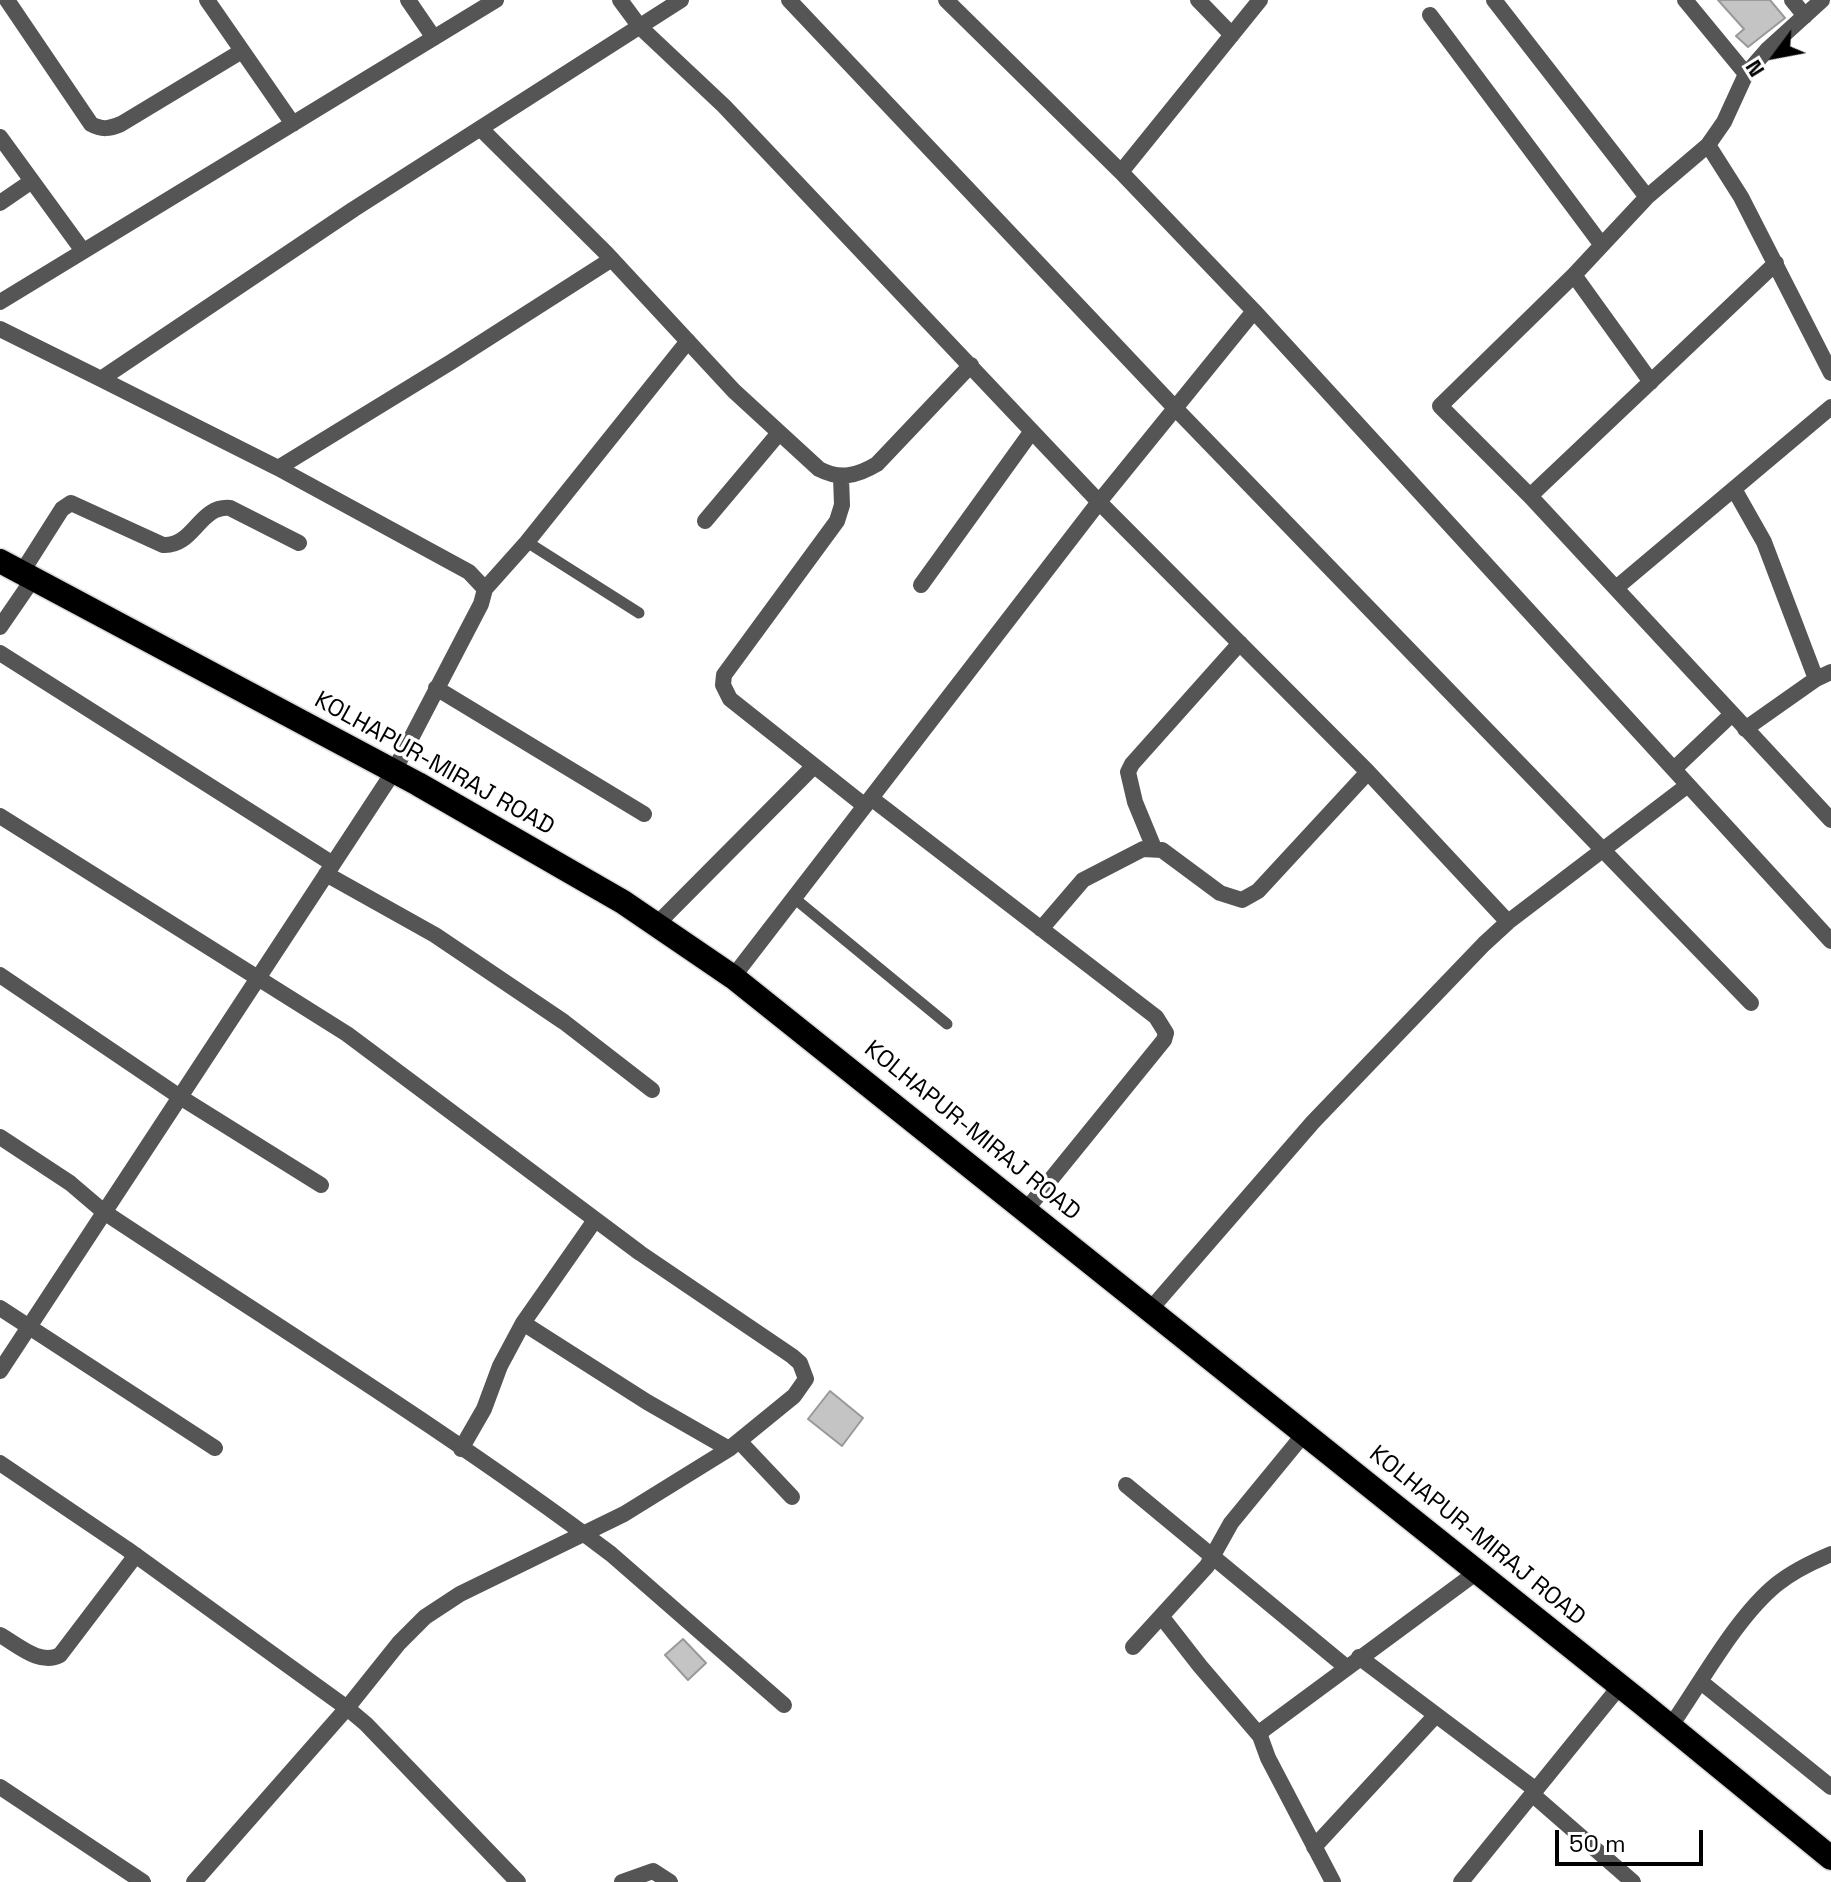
<!DOCTYPE html>
<html>
<head>
<meta charset="utf-8">
<style>
	body { margin:0 }
	#map { position:relative; width:1831px; height:1882px; overflow:hidden; background:#fff; font-family:"Space Grotesk",sans-serif }
	canvas { display:block }
	.north { position:absolute; left:1735px; top:16px; width:80px; height:80px; -webkit-text-stroke:6px #fff; paint-order:stroke; rotate:238deg; font-size:22px; font-weight:700; line-height:32px; text-align:center; color:#000 }
	.north::after { content:''; display:block; margin:auto; width:28px; height:36px; background:#000; clip-path:polygon(50% 0,100% 100%,50% 72%,0 100%) }
	.scale { position:absolute; left:1555px; top:1830px; width:148px; height:36px; box-sizing:border-box; border:4px solid #000; border-top:0; padding-left:10px; font-size:24px; line-height:28px; white-space:nowrap; color:#000; -webkit-text-stroke:6px #fff; paint-order:stroke }
</style>
</head>
<body>
<div id="map">
<canvas width="1831" height="1882"></canvas>
<div class="north">N</div>
<div class="scale">50 m</div>
</div>
<script>
const g = document.querySelector('canvas').getContext('2d');
g.lineJoin = 'round';
function fillPath(path, color) {
  g.fillStyle = color;
  g.fill(path, 'evenodd');
}
function strokePath(path, color, width, dash) {
  g.strokeStyle = color;
  g.lineWidth = width;
  g.lineCap = dash ? 'butt' : 'round';
  g.setLineDash(dash || []);
  g.stroke(path);
}
function label(font, color, halo, rows, align = 'center') {
  g.font = font + ' "Space Grotesk",sans-serif';
  g.lineWidth = 7;
  g.setLineDash([]);
  g.textBaseline = 'middle';
  g.strokeStyle = halo;
  g.fillStyle = color;
  for (const [text, x, y, turn = 0] of rows) {
    g.save();
    g.translate(x, y);
    g.rotate((+turn || 0) * Math.PI / 180);
    g.textAlign = isNaN(turn) ? turn : align;
    if (halo) g.strokeText(text, 0, 0);
    g.fillText(text, 0, 0);
    g.restore();
  }
}
const building = new Path2D(`
	M 1718,0 L 1770,0 L 1785,18 L 1748,47 L 1736,36 L 1744,29 Z
	M 830,1391 L 863,1418 L 842,1446 L 808,1419 Z
	M 683,1639 L 706,1663 L 688,1680 L 665,1655 Z`);
fillPath(building, '#c4c4c4');
strokePath(building, '#999', 2);
const highway = new Path2D(`
	M 0,561 L 418,784 L 623,902 L 733,977 L 1644,1705 L 1831,1858`);
strokePath(highway, '#dbdbdb', 27);
strokePath(new Path2D(`
	M 527,542 L 639,613
	M 794,898 L 947,1024`), '#555', 11);
strokePath(new Path2D(`
	M 7,0 L 91,124 C 102,130 109,129 121,124 L 242,51
	M 207,0 L 293,124
	M 408,0 L 434,38
	M 620,0 L 640,27 L 724,106 L 1099,502 L 1368,772 L 1508,922
	M 789,0 L 1175,408 L 1751,1003
	M 946,0 L 1121,172
	M 1198,0 L 1232,35
	M 1494,0 L 1647,197
	M 1685,0 L 1746,74
	M 1792,0 L 1805,16
	M 1822,0 L 1767,50 L 1746,74 L 1724,122 L 1708,145 L 1647,197 L 1574,275 L 1440,406 L 1530,496 L 1831,820
	M 1430,15 L 1601,244
	M 481,129 L 606,253 L 734,391 L 819,469 C 840,480 857,476 877,464 L 971,365
	M 0,137 L 83,251
	M 1708,145 L 1741,197 L 1831,373
	M 0,203 L 32,181
	M 1574,275 L 1651,382
	M 0,302 L 496,0
	M 1254,311 L 1831,941
	M 0,329 L 101,379 L 354,209 L 681,0
	M 278,468 L 451,362 L 612,259
	M 841,477 L 842,505 L 837,521 L 724,675 L 723,685 L 730,699 L 865,806
	M 1734,489 L 1764,542 L 1816,679
	M 1530,496 L 1776,263
	M 705,521 L 779,433
	M 22,572 L 62,509 L 71,503 L 163,545 C 194,547 199,505 230,508 L 299,543
	M 921,585 L 1032,431
	M 1616,588 L 1831,407
	M 485,589 L 527,542 L 688,341
	M 0,627 L 33,579
	M 0,653 L 333,864
	M 436,688 L 644,814
	M 1745,729 L 1816,679 L 1831,672
	M 1674,769 L 1731,715
	M 871,798 L 1156,1017 L 1166,1033 L 1164,1040 L 1026,1210
	M 0,816 L 347,1034 L 640,1253 L 792,1356 L 800,1363 L 806,1379 L 794,1396 L 729,1449 L 624,1514 L 460,1594 L 425,1617 L 399,1643 L 347,1708 L 194,1882
	M 1154,848 L 1135,802 L 1128,772 L 1132,764 L 1240,643
	M 326,874 L 435,935 L 564,1022 L 652,1090
	M 656,925 L 814,766
	M 1041,929 L 1083,880 L 1143,849 L 1162,850 L 1220,893 L 1242,900 L 1258,891 L 1368,772
	M 0,975 L 180,1097 L 321,1185
	M 733,977 L 1099,502 L 1254,311 L 1121,172 L 1260,0
	M 0,1137 L 70,1183 L 104,1212 C 273,1324 449,1432 611,1554 L 784,1705
	M 0,1308 L 215,1448
	M 1149,1311 L 1313,1122 L 1484,944 L 1508,922 L 1688,785
	M 523,1323 L 647,1402 L 729,1449
	M 0,1371 L 394,771 L 481,604 L 485,589 L 469,572 L 278,468 L 101,379
	M 739,1441 L 792,1497
	M 461,1449 L 484,1409 L 500,1366 L 523,1323 L 595,1220
	M 0,1463 L 127,1549 L 347,1708 L 366,1724 L 518,1882
	M 1126,1485 L 1346,1667
	M 1161,1616 L 1200,1666 L 1260,1736
	M 0,1635 C 18,1645 40,1666 60,1655 L 136,1555
	M 1133,1647 L 1207,1566 L 1231,1523 L 1304,1434
	M 1359,1657 L 1536,1790
	M 1701,1682 L 1831,1787
	M 1670,1727 C 1701,1683 1736,1617 1777,1584 C 1793,1571 1812,1562 1831,1554
	M 0,1787 L 143,1882
	M 1532,1794 L 1633,1882
	M 1314,1847 L 1436,1715
	M 622,1882 L 653,1871 L 670,1882
	M 1333,1882 L 1268,1758 L 1260,1736 L 1263,1730 L 1477,1572
	M 1461,1882 L 1620,1686`), '#555', 16);
strokePath(highway, '#000', 24);
label('24px', '#000', '#fff', [
	["KOLHAPUR-MIRAJ ROAD",434,764,29],
	["KOLHAPUR-MIRAJ ROAD",972,1131,39],
	["KOLHAPUR-MIRAJ ROAD",1477,1536,39]
]);
</script>
</body>
</html>
